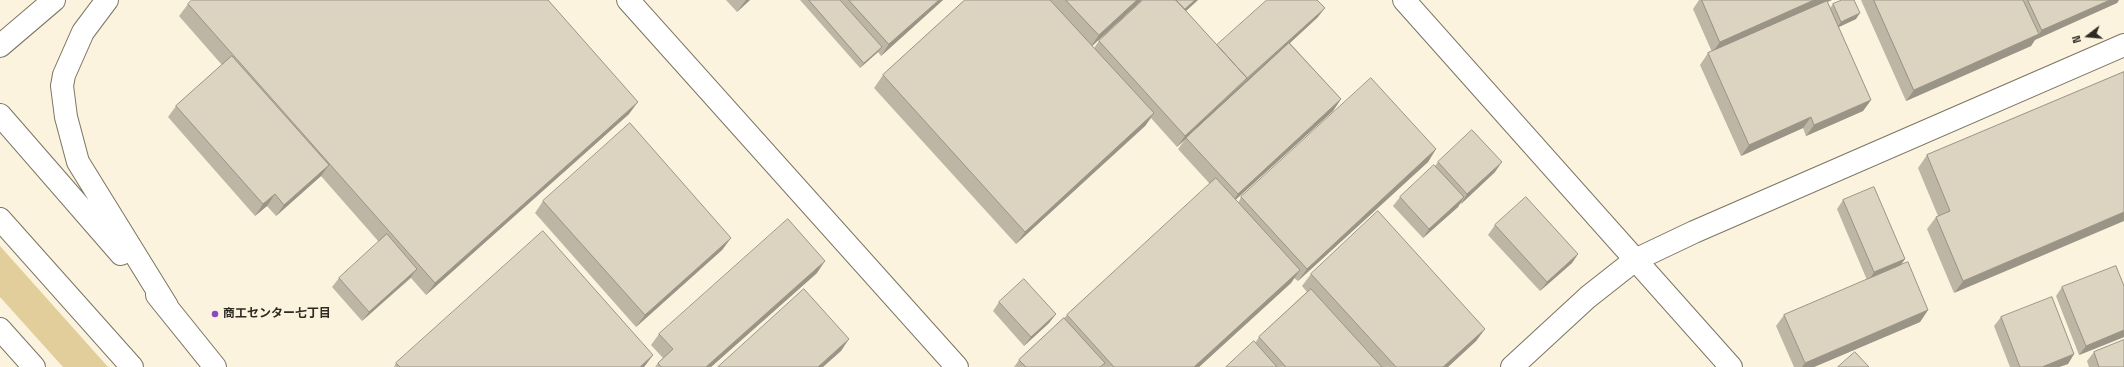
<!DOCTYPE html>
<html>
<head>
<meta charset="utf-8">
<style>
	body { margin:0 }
	#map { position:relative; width:2124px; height:367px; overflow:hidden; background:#fbf3de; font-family:"Space Grotesk",sans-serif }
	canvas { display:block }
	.north { position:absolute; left:2068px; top:16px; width:40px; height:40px; -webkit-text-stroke:3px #fbf3de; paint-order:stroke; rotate:254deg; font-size:11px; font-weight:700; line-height:16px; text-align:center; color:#2d2a22 }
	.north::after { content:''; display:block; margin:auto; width:14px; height:18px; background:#2d2a22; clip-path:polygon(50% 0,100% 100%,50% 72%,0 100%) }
</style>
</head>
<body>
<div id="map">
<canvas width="2124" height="367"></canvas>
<div class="north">N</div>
</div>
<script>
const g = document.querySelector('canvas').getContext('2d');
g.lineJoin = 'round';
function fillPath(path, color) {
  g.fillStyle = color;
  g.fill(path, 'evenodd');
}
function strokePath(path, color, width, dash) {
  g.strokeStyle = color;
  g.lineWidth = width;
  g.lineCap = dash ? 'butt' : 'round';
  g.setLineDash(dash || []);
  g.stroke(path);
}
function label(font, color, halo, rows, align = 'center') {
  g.font = font + ' "Space Grotesk","Noto Sans JP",sans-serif';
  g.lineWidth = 3;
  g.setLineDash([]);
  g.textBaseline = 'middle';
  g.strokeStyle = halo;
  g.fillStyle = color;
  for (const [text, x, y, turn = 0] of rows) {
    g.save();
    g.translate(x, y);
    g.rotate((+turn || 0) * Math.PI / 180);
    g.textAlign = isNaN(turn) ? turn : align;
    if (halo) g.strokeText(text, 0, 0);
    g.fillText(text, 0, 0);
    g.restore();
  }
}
fillPath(new Path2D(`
	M 0,246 L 108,367 L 63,367 L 0,297 Z`), '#e1ce9a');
const secondary = new Path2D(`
	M 107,0 L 83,32 L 64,75 L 62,86 L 66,117 L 78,162 L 167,306
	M 628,0 L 957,367
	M 1404,0 L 1731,367
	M 0,46 L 54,0
	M 0,115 L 121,254
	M 0,219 L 132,367
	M 157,295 L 215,367
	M 0,329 L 34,367
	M 1512,367 L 1588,297 L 1635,260 L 1694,232 L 2124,45`);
strokePath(secondary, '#7b7461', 24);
strokePath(secondary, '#fff', 22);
fillPath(new Path2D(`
	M 726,0 L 750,0 L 737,12 Z
	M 800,0 L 943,0 L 881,56 L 878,52 L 860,68 Z
	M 965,0 L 1142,0 L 1092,46 L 1094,48 L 1099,41 L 1143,0 L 1198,0 L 1186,11 L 1217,45 L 1318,17 L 1290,43 L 1341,99 L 1333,111 L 1235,200 L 1238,203 L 1241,197 L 1436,149 L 1428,162 L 1298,281 L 1294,278 L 1291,283 L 1199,367 L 1014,367 L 1019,360 L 1064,318 L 1067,315 L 1210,184 L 1178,149 L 1186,138 L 1177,147 L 1151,118 L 1145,126 L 1016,244 L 874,88 L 883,75 Z
	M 1699,0 L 1832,0 L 1827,2 L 1830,8 L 1833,4 L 1856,19 L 1838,27 L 1871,100 L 1863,111 L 1806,136 L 1803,128 L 1741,156 L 1700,65 L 1708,53 L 1712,52 L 1693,9 Z
	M 1861,0 L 2119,0 L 2117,3 L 2035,39 L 2031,46 L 1906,101 Z
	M 188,4 L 629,114 L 426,295 L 411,278 L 362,321 L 332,287 L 339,278 L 379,242 L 321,176 L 276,216 L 267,206 L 255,216 L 168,117 L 176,106 L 222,65 L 179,16 Z
	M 2124,72 L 1954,293 L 1927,229 L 1936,217 L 1938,216 L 1918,168 L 1927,155 Z
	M 1438,162 L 1495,172 L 1461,204 L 1460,203 L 1458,207 L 1423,238 L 1393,206 L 1400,197 L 1435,166 Z
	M 1843,200 L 1905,259 L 1900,266 L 1928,310 L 1920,322 L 1814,367 L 1794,367 L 1776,326 L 1784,315 L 1867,280 L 1837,209 Z
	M 543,201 L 731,238 L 722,250 L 636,327 L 535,213 Z
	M 1495,225 L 1578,254 L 1572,263 L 1540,291 L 1488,235 Z
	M 817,273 L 711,367 L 655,367 L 658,363 L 663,358 L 651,345 L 659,334 Z
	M 1311,274 L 1485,329 L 1476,341 L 1448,367 L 1226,367 L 1255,343 L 1259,337 L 1307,292 L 1302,286 Z
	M 2124,286 L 2124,337 L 2079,355 L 2056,296 L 2062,287 Z
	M 999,302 L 1056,314 L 1049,323 L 1024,346 L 993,311 Z
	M 2001,317 L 2074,354 L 2068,364 L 2059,367 L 2010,367 L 1994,326 Z
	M 2094,352 L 2124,367 L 2089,367 L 2087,361 Z
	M 653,355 L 644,367 L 394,367 L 396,363 Z`), '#bdb6a5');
fillPath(new Path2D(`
	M 746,0 L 750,0 L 737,12 Z
	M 939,0 L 943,0 L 881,56 L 889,44 Z
	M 1137,0 L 1142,0 L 1090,48 L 1099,35 Z
	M 1195,0 L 1198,0 L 1178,18 L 1185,9 Z
	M 1814,0 L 1832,0 L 1712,53 L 1720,42 Z
	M 2110,0 L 2119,0 L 2117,3 L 2035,40 L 2042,30 Z
	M 1325,8 L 1318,17 L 1177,147 L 1185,136 Z
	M 1860,13 L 1856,19 L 1837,28 L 1841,22 Z
	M 2039,34 L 2031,46 L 1906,101 L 1914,90 Z
	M 882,47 L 878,52 L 860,68 L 864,63 Z
	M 1341,99 L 1333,111 L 1230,205 L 1238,194 Z
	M 1871,100 L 1863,111 L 1806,136 L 1814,125 Z
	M 638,102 L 629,114 L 426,295 L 435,283 Z
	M 1154,113 L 1145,126 L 1016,244 L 1025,232 Z
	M 1811,117 L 1803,128 L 1741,156 L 1749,145 Z
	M 1436,149 L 1428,162 L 1298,281 L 1307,269 Z
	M 1502,162 L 1495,172 L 1461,204 L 1467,194 Z
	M 329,165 L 321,176 L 276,216 L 284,205 Z
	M 275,194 L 267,206 L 255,216 L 263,204 Z
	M 1464,197 L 1458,207 L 1423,238 L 1429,229 Z
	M 2124,212 L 2124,221 L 1954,293 L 1963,281 Z
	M 731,238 L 722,250 L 636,327 L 645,315 Z
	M 1578,254 L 1572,263 L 1540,291 L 1547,282 Z
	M 1905,259 L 1898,269 L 1868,282 L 1874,272 Z
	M 825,261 L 817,273 L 711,367 L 706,367 Z
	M 417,269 L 410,278 L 362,321 L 369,312 Z
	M 1300,270 L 1291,283 L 1199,367 L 1194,367 Z
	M 1928,310 L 1920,322 L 1814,367 L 1802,367 L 1805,363 Z
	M 1056,314 L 1049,323 L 1024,346 L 1031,337 Z
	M 1485,329 L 1476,341 L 1448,367 L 1443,367 Z
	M 2124,330 L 2124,337 L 2079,355 L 2086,346 Z
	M 849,339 L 841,351 L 823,367 L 818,367 Z
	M 2074,354 L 2068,364 L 2059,367 L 2042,367 Z
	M 653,355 L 644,367 L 640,367 Z`), '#9a9486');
const building = new Path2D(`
	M 192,0 L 548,0 L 638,102 L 435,283 L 188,4 Z
	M 809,0 L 840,0 L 882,47 L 864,63 Z
	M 849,0 L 939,0 L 889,44 Z
	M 965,0 L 1050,0 L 1154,113 L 1025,232 L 883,75 Z
	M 1066,0 L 1137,0 L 1099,35 Z
	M 1143,0 L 1176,0 L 1247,78 L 1185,136 L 1099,41 Z
	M 1176,0 L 1195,0 L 1185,9 Z
	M 1267,0 L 1317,0 L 1325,8 L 1245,80 L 1247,78 L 1217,45 Z
	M 1702,0 L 1814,0 L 1720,42 Z
	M 1842,0 L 1854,0 L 1860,13 L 1841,22 L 1833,4 Z
	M 1874,0 L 2023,0 L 2039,34 L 1914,90 Z
	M 2028,0 L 2110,0 L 2042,30 Z
	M 1827,1 L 1871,100 L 1814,125 L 1811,117 L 1749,145 L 1708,53 Z
	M 1289,43 L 1341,99 L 1238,194 L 1186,138 Z
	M 232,56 L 329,165 L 284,205 L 275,194 L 263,204 L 176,106 Z
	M 2124,72 L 2124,212 L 1963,281 L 1936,217 L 1950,211 L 1927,155 Z
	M 1371,78 L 1436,149 L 1307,269 L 1241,197 Z
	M 630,123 L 731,238 L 645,315 L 543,201 Z
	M 1472,130 L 1502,162 L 1467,194 L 1438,162 Z
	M 1434,165 L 1464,197 L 1429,229 L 1400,197 Z
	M 1216,178 L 1300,270 L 1194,367 L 1114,367 L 1067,315 Z
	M 1874,187 L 1905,259 L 1874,272 L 1843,200 Z
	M 1526,197 L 1578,254 L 1547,282 L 1495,225 Z
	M 1378,211 L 1485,329 L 1443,367 L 1396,367 L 1311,274 Z
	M 788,219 L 825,261 L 706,367 L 661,367 L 658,363 L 673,349 L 659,334 Z
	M 543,231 L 653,355 L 640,367 L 400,367 L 396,363 Z
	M 387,234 L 417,269 L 369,312 L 339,278 Z
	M 1908,262 L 1928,310 L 1805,363 L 1784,315 Z
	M 2116,266 L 2124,286 L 2124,330 L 2086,346 L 2062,287 Z
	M 1024,279 L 1056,314 L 1031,337 L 999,302 Z
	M 804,289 L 849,339 L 818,367 L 718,367 Z
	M 1311,289 L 1382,367 L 1286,367 L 1259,337 Z
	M 2052,297 L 2074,354 L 2042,367 L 2020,367 L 2001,317 Z
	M 1064,318 L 1105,363 L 1100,367 L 1026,367 L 1019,360 Z
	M 2124,340 L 2124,367 L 2099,367 L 2094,352 Z
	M 1254,341 L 1277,367 L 1226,367 Z
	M 1855,352 L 1869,367 L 1838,367 Z`);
fillPath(building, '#dcd4c0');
strokePath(building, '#9a9486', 1);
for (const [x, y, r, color] of [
	[215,314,4,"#894ac0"]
]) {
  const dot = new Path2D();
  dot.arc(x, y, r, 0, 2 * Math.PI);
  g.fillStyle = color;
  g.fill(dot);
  strokePath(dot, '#fbf3de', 1.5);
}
label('bold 12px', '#2d2a22', '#fbf3de', [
	["商工センター七丁目",223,314]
], 'left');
</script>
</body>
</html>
